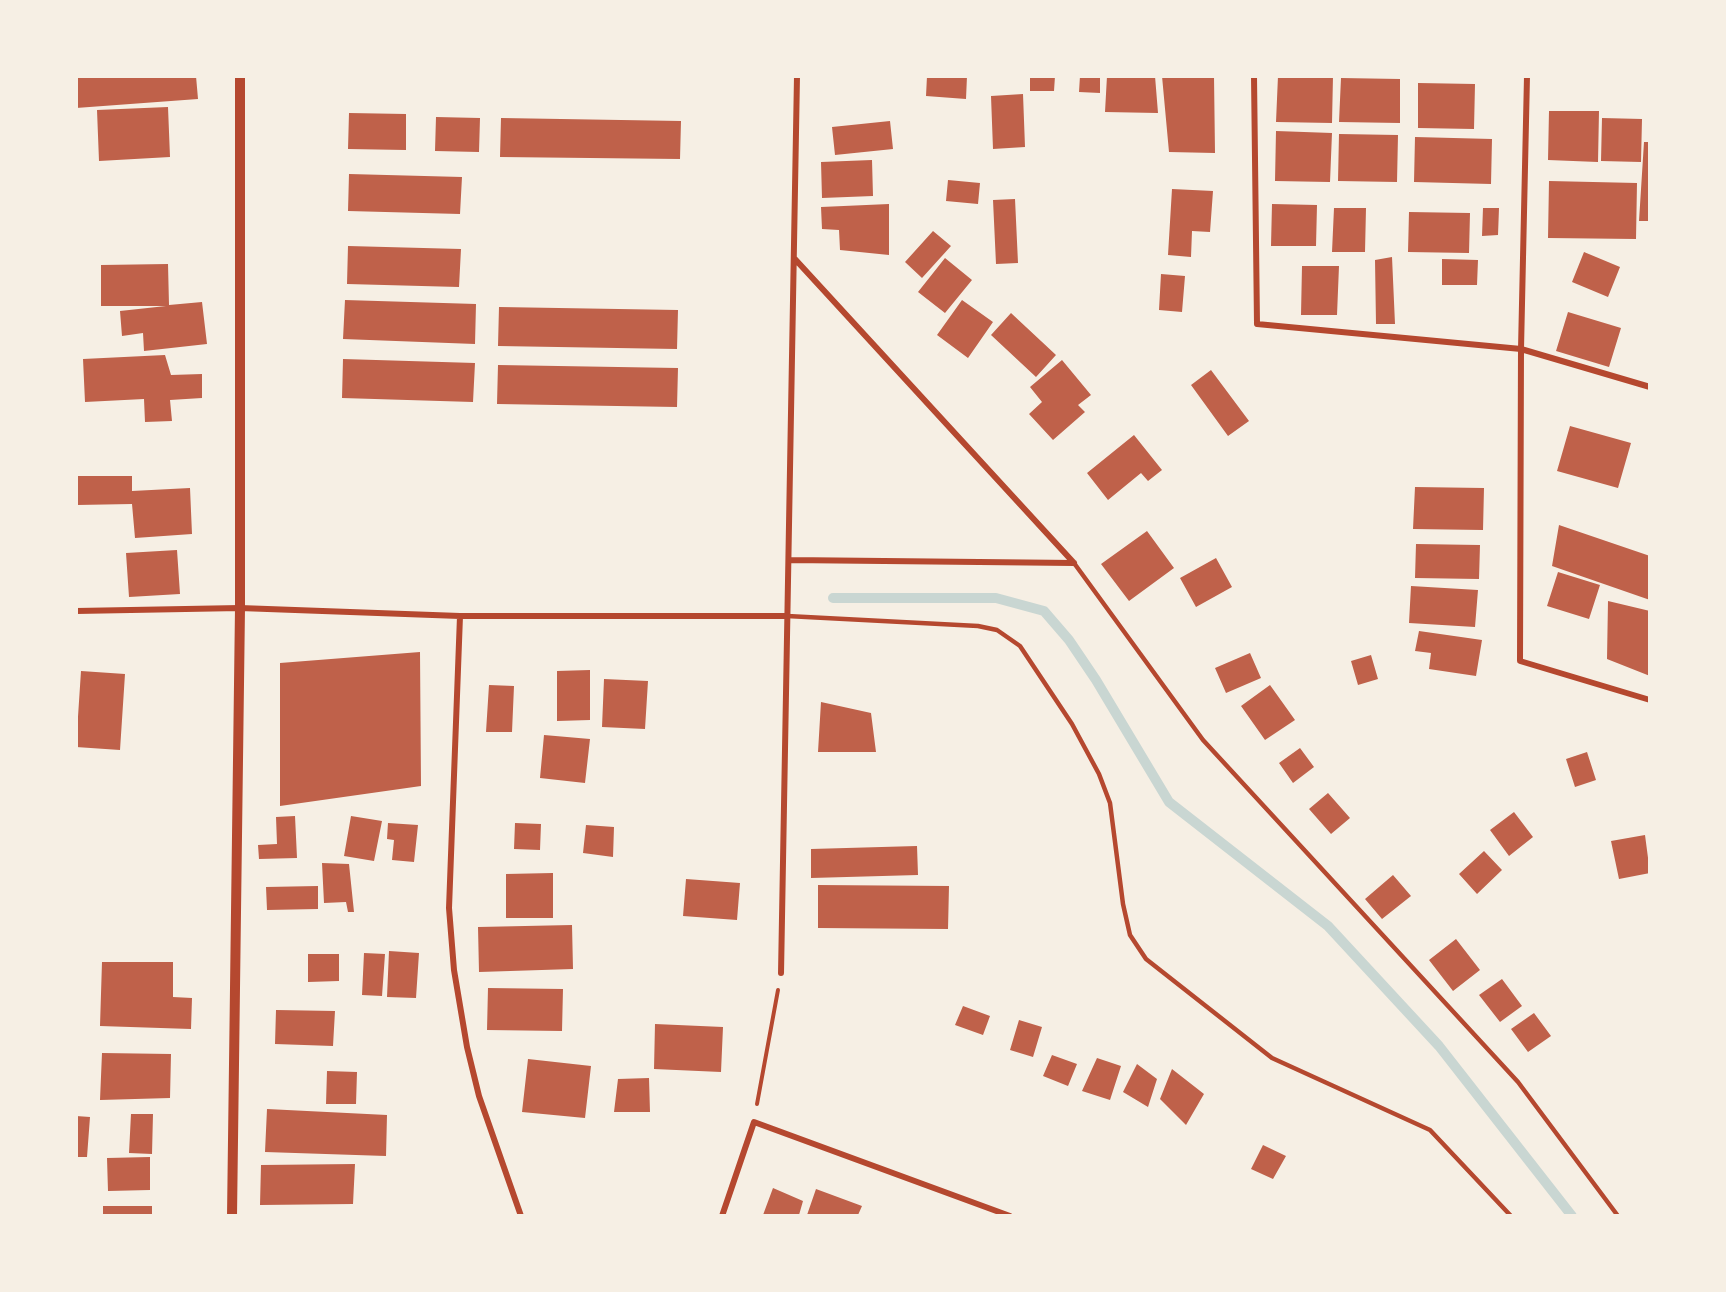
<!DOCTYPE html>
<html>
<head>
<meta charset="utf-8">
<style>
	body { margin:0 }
	#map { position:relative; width:1726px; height:1292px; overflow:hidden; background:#f6efe4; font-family:"Sofia Sans Condensed",sans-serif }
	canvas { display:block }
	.frame { position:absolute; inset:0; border:78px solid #f6efe4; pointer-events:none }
</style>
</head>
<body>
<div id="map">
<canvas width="1726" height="1292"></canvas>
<div class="frame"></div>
</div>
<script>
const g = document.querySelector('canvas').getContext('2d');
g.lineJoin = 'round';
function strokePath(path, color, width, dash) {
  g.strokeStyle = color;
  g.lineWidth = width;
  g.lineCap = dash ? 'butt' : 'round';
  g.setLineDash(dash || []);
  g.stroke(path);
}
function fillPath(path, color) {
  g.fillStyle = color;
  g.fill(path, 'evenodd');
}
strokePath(new Path2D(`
	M 833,598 L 996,598 L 1044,611 L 1069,640 L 1096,680 L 1169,802 L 1328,926 L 1439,1046 L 1572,1216`), '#c9d6d2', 10);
fillPath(new Path2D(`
	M 76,76 L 196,76 L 198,99 L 76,108 Z
	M 927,76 L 967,76 L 966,99 L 926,96 Z
	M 1030,76 L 1055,76 L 1054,91 L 1030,91 Z
	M 1080,76 L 1100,76 L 1100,93 L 1079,92 Z
	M 1107,76 L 1155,76 L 1158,113 L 1105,112 Z
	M 1162,76 L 1214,76 L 1215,153 L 1169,152 Z
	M 1278,76 L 1333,76 L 1332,123 L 1276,122 Z
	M 1341,78 L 1400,79 L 1400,123 L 1339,122 Z
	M 1418,83 L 1475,84 L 1474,129 L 1418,128 Z
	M 1023,94 L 1025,147 L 993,149 L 991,96 Z
	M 168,107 L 170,157 L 99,161 L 97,110 Z
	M 1549,111 L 1599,111 L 1598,162 L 1548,160 Z
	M 349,113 L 406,114 L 406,150 L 348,149 Z
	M 436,117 L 480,118 L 479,152 L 435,151 Z
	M 501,118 L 681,121 L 680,159 L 500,157 Z
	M 1602,118 L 1642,119 L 1641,162 L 1601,161 Z
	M 890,121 L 893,149 L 835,155 L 832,127 Z
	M 1276,131 L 1332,133 L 1330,182 L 1275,181 Z
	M 1339,134 L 1398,135 L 1397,182 L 1338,181 Z
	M 1415,137 L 1492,139 L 1491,184 L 1414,182 Z
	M 1644,142 L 1650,142 L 1650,221 L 1639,221 Z
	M 872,160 L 873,196 L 822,198 L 821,162 Z
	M 349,174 L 462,177 L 460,214 L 348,211 Z
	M 948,180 L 980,183 L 978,204 L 946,201 Z
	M 1549,181 L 1637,183 L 1636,239 L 1548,238 Z
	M 1172,189 L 1213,191 L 1210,232 L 1192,231 L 1191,257 L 1168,255 Z
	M 1015,199 L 1018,263 L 996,264 L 993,200 Z
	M 889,204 L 889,255 L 840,250 L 839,230 L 822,229 L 821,207 Z
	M 1272,204 L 1317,205 L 1316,246 L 1271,246 Z
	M 1334,208 L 1366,208 L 1365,252 L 1332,252 Z
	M 1483,208 L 1499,208 L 1498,235 L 1482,236 Z
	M 1409,212 L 1470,213 L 1469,253 L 1408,252 Z
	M 933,231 L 951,246 L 922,278 L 905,262 Z
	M 348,246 L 461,249 L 459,287 L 347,284 Z
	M 1584,252 L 1620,267 L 1608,297 L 1572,282 Z
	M 1392,257 L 1395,324 L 1376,324 L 1375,260 Z
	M 945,258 L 972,280 L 945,313 L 918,292 Z
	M 1442,259 L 1478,260 L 1477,285 L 1442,285 Z
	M 168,264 L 169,305 L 202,302 L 207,344 L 144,351 L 143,333 L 122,336 L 120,311 L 166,306 L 101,306 L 101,265 Z
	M 1302,266 L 1339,266 L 1337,315 L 1301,315 Z
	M 1161,274 L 1185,276 L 1182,312 L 1159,310 Z
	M 345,300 L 476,304 L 475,344 L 343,339 Z
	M 962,300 L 993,322 L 968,358 L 937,335 Z
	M 499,307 L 678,310 L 677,349 L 498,346 Z
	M 1568,312 L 1621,328 L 1609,367 L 1556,351 Z
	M 1011,313 L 1056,355 L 1036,377 L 991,335 Z
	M 165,355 L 171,375 L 202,374 L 202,398 L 170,400 L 172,421 L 145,422 L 144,399 L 85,402 L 83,359 Z
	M 343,359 L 475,363 L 473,402 L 342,398 Z
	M 1062,360 L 1091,395 L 1078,405 L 1085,412 L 1053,440 L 1029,414 L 1042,402 L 1030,387 Z
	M 498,365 L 678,368 L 677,407 L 497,404 Z
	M 1211,370 L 1249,421 L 1228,436 L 1191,385 Z
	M 1570,426 L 1631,443 L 1618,488 L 1557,471 Z
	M 1134,435 L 1162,470 L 1148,481 L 1141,473 L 1108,500 L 1087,473 Z
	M 77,476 L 132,476 L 132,491 L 190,488 L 192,534 L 135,538 L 132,504 L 77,505 Z
	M 1415,487 L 1484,488 L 1483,530 L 1413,529 Z
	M 1559,525 L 1650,556 L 1650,600 L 1552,566 Z
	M 1147,531 L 1174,568 L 1129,601 L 1101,564 Z
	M 1416,544 L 1480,545 L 1479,579 L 1415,578 Z
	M 177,550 L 180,594 L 129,597 L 126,553 Z
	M 1216,558 L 1232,587 L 1196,607 L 1180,578 Z
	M 1558,572 L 1600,585 L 1589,619 L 1547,606 Z
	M 1411,586 L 1478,590 L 1475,627 L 1409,623 Z
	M 1608,601 L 1650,611 L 1650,676 L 1607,659 Z
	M 1419,631 L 1482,640 L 1476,676 L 1429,669 L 1431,653 L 1415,651 Z
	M 420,652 L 421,786 L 280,806 L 280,663 Z
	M 1250,653 L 1261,678 L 1226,693 L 1215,668 Z
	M 1371,655 L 1378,679 L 1358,685 L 1351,661 Z
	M 590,670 L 590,720 L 557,721 L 557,671 Z
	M 81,671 L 125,674 L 120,750 L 76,747 Z
	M 604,679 L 648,681 L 645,729 L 602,727 Z
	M 489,685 L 514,686 L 512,732 L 486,732 Z
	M 1270,685 L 1295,720 L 1265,740 L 1241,706 Z
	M 821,702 L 871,713 L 876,752 L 818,752 Z
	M 544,735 L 590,739 L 585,783 L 540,778 Z
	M 1300,748 L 1314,767 L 1293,783 L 1279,763 Z
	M 1587,752 L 1596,780 L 1575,787 L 1566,759 Z
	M 1328,793 L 1350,818 L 1331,834 L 1309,809 Z
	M 1514,812 L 1533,837 L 1509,856 L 1490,830 Z
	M 295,816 L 297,858 L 259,859 L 258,845 L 277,844 L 276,817 Z
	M 351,816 L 382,821 L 374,861 L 344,856 Z
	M 388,823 L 418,825 L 414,862 L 392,860 L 394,840 L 387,839 Z
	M 515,823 L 541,824 L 540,850 L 514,849 Z
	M 586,825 L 614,827 L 613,857 L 583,853 Z
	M 1645,835 L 1650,873 L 1619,879 L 1611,841 Z
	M 917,846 L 918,875 L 811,878 L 811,849 Z
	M 1484,851 L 1502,870 L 1477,894 L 1459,874 Z
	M 322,863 L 349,864 L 354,912 L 348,912 L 346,902 L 324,903 Z
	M 553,873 L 553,918 L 506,918 L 506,874 Z
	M 1393,875 L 1411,896 L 1382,919 L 1365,899 Z
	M 686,879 L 740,883 L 737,920 L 683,916 Z
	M 818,885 L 949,886 L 948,929 L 818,928 Z
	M 318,886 L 318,909 L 267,910 L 266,887 Z
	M 572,925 L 573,969 L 479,972 L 478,927 Z
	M 1456,939 L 1480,970 L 1453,991 L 1429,960 Z
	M 389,951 L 419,953 L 416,998 L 387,997 Z
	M 364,953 L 385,954 L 382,996 L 362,995 Z
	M 308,954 L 339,954 L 339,981 L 308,982 Z
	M 102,962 L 173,962 L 173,997 L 192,998 L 191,1029 L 100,1026 Z
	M 1502,979 L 1522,1006 L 1500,1022 L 1479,995 Z
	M 488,988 L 563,989 L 562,1031 L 487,1030 Z
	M 963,1006 L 990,1016 L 983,1035 L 955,1025 Z
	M 276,1010 L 335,1011 L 333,1046 L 275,1044 Z
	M 1534,1013 L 1551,1036 L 1528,1052 L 1511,1029 Z
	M 1019,1020 L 1042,1027 L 1033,1057 L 1010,1050 Z
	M 655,1024 L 723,1027 L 721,1072 L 654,1069 Z
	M 102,1053 L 171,1054 L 170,1098 L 100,1100 Z
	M 1052,1055 L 1077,1064 L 1068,1086 L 1043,1076 Z
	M 1097,1058 L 1121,1066 L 1110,1100 L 1082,1091 Z
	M 528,1059 L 591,1066 L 585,1118 L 522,1112 Z
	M 1137,1064 L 1157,1079 L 1148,1107 L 1123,1092 Z
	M 1172,1069 L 1204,1094 L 1186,1125 L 1160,1099 Z
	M 327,1071 L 357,1072 L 356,1104 L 326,1104 Z
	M 649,1078 L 650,1112 L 614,1112 L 618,1079 Z
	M 267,1109 L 387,1115 L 386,1156 L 265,1152 Z
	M 131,1114 L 153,1114 L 152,1154 L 129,1153 Z
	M 76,1116 L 90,1117 L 87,1157 L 76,1157 Z
	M 1263,1145 L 1286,1156 L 1273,1179 L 1251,1169 Z
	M 150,1157 L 150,1190 L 108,1191 L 107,1158 Z
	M 355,1164 L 353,1204 L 260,1205 L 261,1165 Z
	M 773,1188 L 803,1201 L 799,1215 L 763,1215 Z
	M 816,1189 L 862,1206 L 858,1215 L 807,1215 Z
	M 103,1206 L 152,1206 L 152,1215 L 103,1215 Z`), '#bf614a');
strokePath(new Path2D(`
	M 757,1104 L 778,990`), '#b5482f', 4);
strokePath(new Path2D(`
	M 1074,563 L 1203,740 L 1518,1082 L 1618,1216
	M 787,616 L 978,626 L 997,630 L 1020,646 L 1072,724 L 1099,774 L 1110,803 L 1123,904 L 1130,935 L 1146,959 L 1272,1058 L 1430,1130 L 1511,1216`), '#b5482f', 4.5);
strokePath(new Path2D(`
	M 1254,76 L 1257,324 L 1521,349 L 1650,387
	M 1527,76 L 1521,349 L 1520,661 L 1650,700
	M 794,258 L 1074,563
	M 789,560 L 1074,563
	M 76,611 L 240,608 L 460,616 L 449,908 L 454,970 L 467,1047 L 479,1096 L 521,1216
	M 460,616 L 787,616
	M 781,973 L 797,76
	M 722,1216 L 754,1122 L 1010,1216`), '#b5482f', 6);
strokePath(new Path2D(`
	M 232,1216 L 240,608 L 240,76`), '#b5482f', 10);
</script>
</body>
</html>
